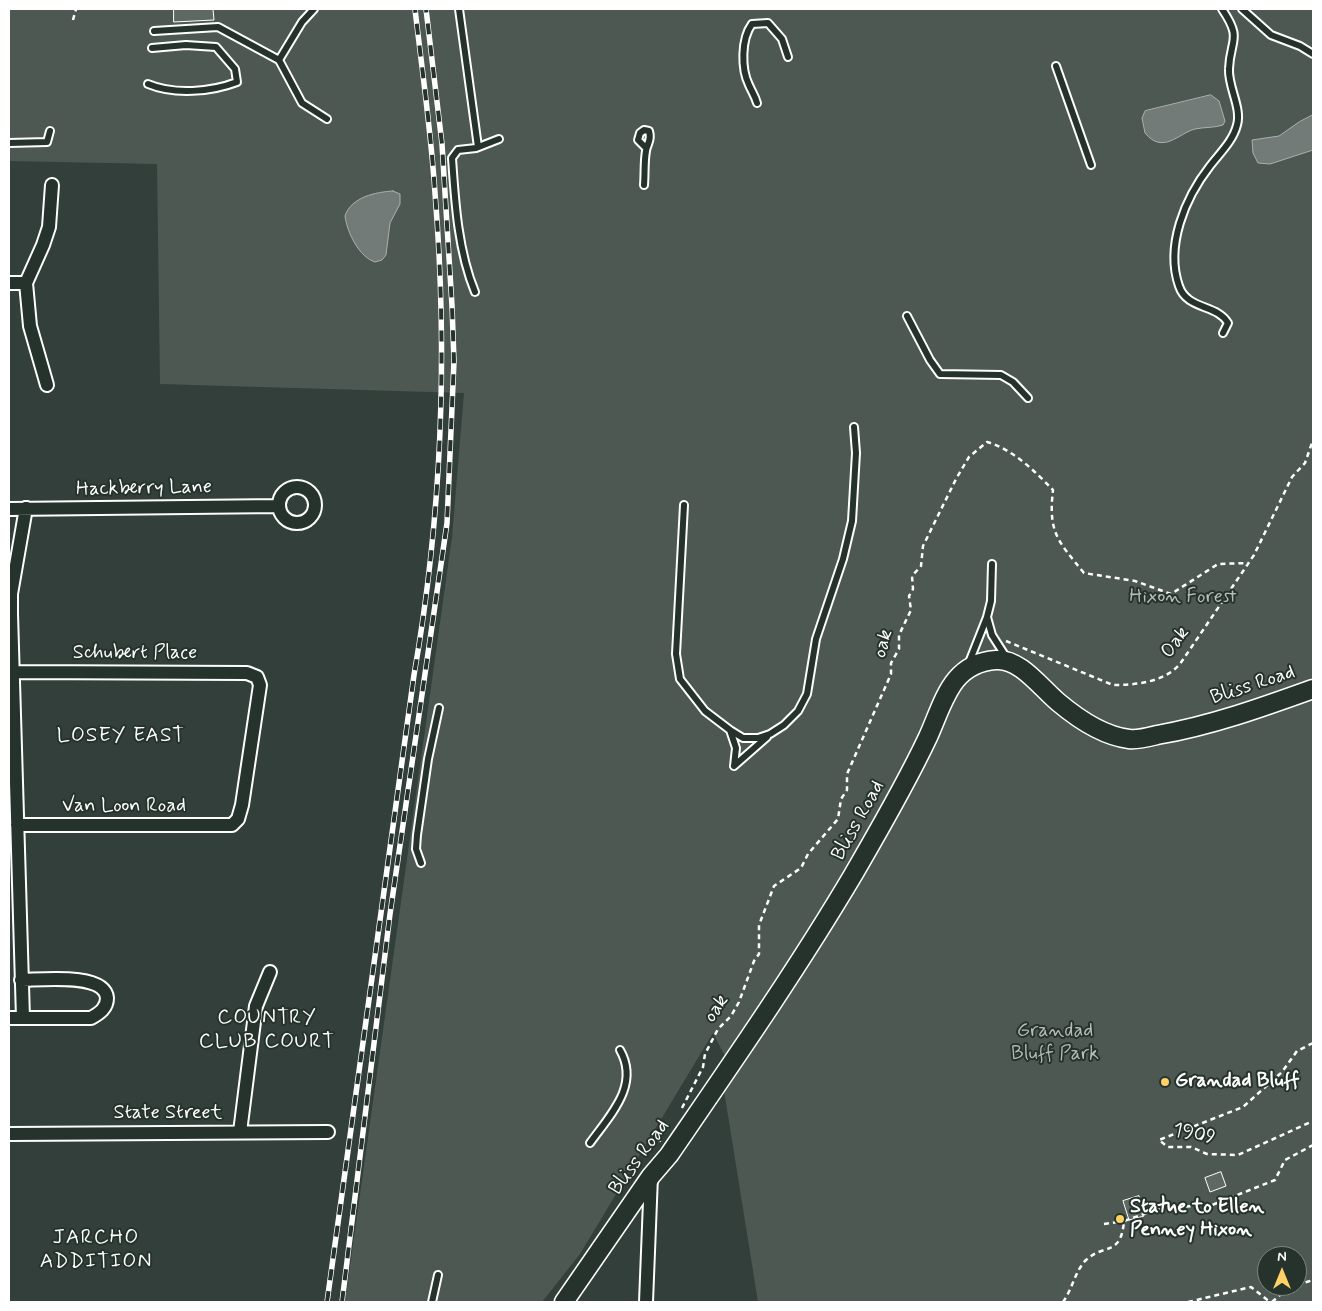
<!DOCTYPE html>
<html>
<head>
<meta charset="utf-8">
<style>
	body { margin:0 }
	#map { position:relative; width:1322px; height:1311px; overflow:hidden; background:#333f3a; font-family:Mynerve,sans-serif }
	canvas { display:block }
	.frame { position:absolute; inset:0; border:10px solid #fff; pointer-events:none }
	.north { position:absolute; left:1257px; top:1246px; width:50px; height:50px; box-sizing:border-box; background:#26332d; border:1px solid #7d8581; border-radius:50%; rotate:0deg; font-size:14px; font-weight:700; line-height:20px; text-align:center; color:#fff }
	.north::after { content:''; display:block; margin:auto; width:18px; height:22px; background:#ffd166; clip-path:polygon(50% 0,100% 100%,50% 72%,0 100%) }
</style>
</head>
<body>
<div id="map">
<canvas width="1322" height="1311"></canvas>
<div class="frame"></div>
<div class="north">N</div>
</div>
<script>
const g = document.querySelector('canvas').getContext('2d');
g.lineJoin = 'round';
function fillPath(path, color) {
  g.fillStyle = color;
  g.fill(path, 'evenodd');
}
function strokePath(path, color, width, dash) {
  g.strokeStyle = color;
  g.lineWidth = width;
  g.lineCap = dash ? 'butt' : 'round';
  g.setLineDash(dash || []);
  g.stroke(path);
}
function label(font, color, halo, rows, align = 'center') {
  g.font = font + ' Mynerve,sans-serif';
  g.lineWidth = 4;
  g.setLineDash([]);
  g.textBaseline = 'middle';
  g.strokeStyle = halo;
  g.fillStyle = color;
  for (const [text, x, y, turn = 0] of rows) {
    g.save();
    g.translate(x, y);
    g.rotate((+turn || 0) * Math.PI / 180);
    g.textAlign = isNaN(turn) ? turn : align;
    if (halo) g.strokeText(text, 0, 0);
    g.fillText(text, 0, 0);
    g.restore();
  }
}
fillPath(new Path2D(`
	M 9,9 L 1313,9 L 1313,1302 L 758,1302 L 722,1078 L 730,1066 L 713,1033 L 580,1254 L 542,1302 L 345,1302 L 452,537 L 464,393 L 160,384 L 157,164 L 9,161 ZM 1267,1256 L 1297,1256 L 1297,1286 L 1267,1286 Z`), '#4d5853');
const water = new Path2D(`
	M 1211,95 L 1219,101 L 1225,121 L 1223,125 C 1214,128 1204,127 1195,129 C 1179,133 1163,155 1145,133 L 1142,118 L 1145,111 Z
	M 1313,115 L 1313,150 L 1270,164 L 1258,163 L 1253,153 L 1252,140 L 1279,136 L 1299,122 Z
	M 393,191 L 400,194 L 400,204 L 390,223 L 386,255 L 382,260 L 375,262 C 359,257 347,232 345,216 C 351,197 376,192 393,191 Z`);
fillPath(water, '#737b78');
strokePath(water, '#abb0ae', 1);
const building = new Path2D(`
	M 174,9 L 213,9 L 214,20 L 174,22 Z
	M 1221,1172 L 1226,1186 L 1210,1192 L 1205,1178 Z
	M 1139,1196 L 1144,1216 L 1129,1220 L 1123,1201 Z`);
fillPath(building, '#5f6964');
strokePath(building, '#fff', 1);
const lane = new Path2D(`
	M 459,9 L 478,147
	M 1222,9 C 1243,40 1230,39 1229,69 C 1228,87 1242,108 1237,125 C 1233,141 1220,153 1210,166 C 1185,198 1165,246 1179,286 C 1187,310 1217,304 1228,323 L 1223,333
	M 1242,9 L 1271,35 L 1300,46 L 1313,54
	M 154,31 L 218,27 L 279,60 L 302,103 L 327,119
	M 279,60 L 302,22 L 314,9
	M 1056,66 L 1091,165
	M 148,84 C 174,95 211,92 237,82 L 235,69 L 216,47 L 186,45 L 152,48
	M 757,103 C 755,96 752,92 749,85 C 741,69 741,39 752,24 L 768,23 L 782,39 L 788,57
	M 9,143 L 47,142 L 50,131
	M 644,185 C 645,173 644,162 646,151 C 647,143 652,141 649,131 L 644,130 L 640,133 L 638,140 L 646,148
	M 475,292 C 458,251 455,202 452,158 L 458,150 L 476,148 L 499,139
	M 907,316 L 930,360 L 940,374 L 1001,375 L 1013,382 L 1028,398
	M 684,505 L 676,654 L 680,679 L 705,711 L 730,730 L 743,738 L 758,738 L 770,734 L 784,725 L 798,711 L 807,694 L 816,639 L 843,559 L 852,521 L 856,453 L 854,427
	M 987,617 L 991,601 L 992,564
	M 968,665 L 987,617 L 992,635 L 1006,657
	M 730,730 L 736,748 L 734,766
	M 734,766 L 767,737
	M 421,863 L 416,849 L 417,835 L 428,759 L 439,708
	M 590,1143 C 611,1114 640,1085 620,1050
	M 432,1302 L 438,1275`);
const street = new Path2D(`
	M 9,283 L 26,283
	M 47,385 L 30,326 L 26,283 L 43,245 L 49,227 L 52,185
	M279 505a18 18 0 1 1 36 0a18 18 0 1 1-36 0Z
	M 9,509 L 279,506
	M 13,672 L 247,673 L 257,677 L 260,685 L 242,805 L 238,819 L 232,825 L 17,825
	M 9,1018 L 91,1018 C 100,1013 107,1008 107,998 C 105,972 39,980 21,980
	M 23,1018 L 11,614 L 11,594 L 26,508
	M 240,1132 L 256,1006 L 270,972
	M 9,1134 L 328,1132
	M 646,1302 L 651,1176`);
const secondary = new Path2D(`
	M 564,1302 L 651,1176 L 669,1155 C 732,1063 796,971 853,875 C 879,830 906,784 928,737 C 944,702 951,663 996,660 C 1020,658 1041,688 1058,702 C 1077,718 1104,736 1129,739 C 1138,740 1149,737 1157,735 C 1210,726 1263,707 1313,689`);
strokePath(lane, '#fff', 10);
strokePath(street, '#fff', 16);
strokePath(secondary, '#fff', 21);
strokePath(new Path2D(`
	M 73,20 L 76,9
	M 1006,641 L 1113,685 C 1137,685 1164,682 1180,664 L 1254,555 L 1292,477 L 1305,463 L 1313,440
	M 1313,1043 L 1297,1051 L 1282,1072 L 1243,1107 L 1159,1140 L 1168,1147 L 1191,1147 L 1207,1154 L 1238,1155 L 1313,1121
	M 682,1108 L 703,1067 L 705,1054 L 718,1029 L 731,1016 L 739,1002 L 754,961 L 759,954 L 759,925 L 774,886 L 801,868 L 808,854 L 838,819 L 841,799 L 847,790 L 847,774 L 891,674 L 891,663 L 899,649 L 899,635 L 911,610 L 909,596 L 913,589 L 912,576 L 921,566 L 923,546 L 956,479 L 969,457 L 987,442 C 1012,449 1035,471 1053,490 C 1048,533 1058,541 1084,573 L 1135,581 L 1171,594 L 1218,564 L 1248,563
	M 660,1142 L 658,1135 L 662,1128 L 672,1122
	M 1104,1224 L 1124,1221
	M 1297,1285 L 1313,1280
	M 1063,1302 C 1072,1290 1075,1271 1086,1260 C 1104,1243 1121,1257 1124,1221 L 1161,1208 L 1212,1205 L 1275,1180 L 1285,1160 L 1313,1145
	M 1188,1302 L 1251,1287 L 1270,1302
	M 1272,1302 L 1286,1290 L 1295,1286`), '#fff', 2.5, [5, 4]);
strokePath(lane, '#26332d', 6);
strokePath(street, '#26332d', 12);
strokePath(secondary, '#26332d', 18);
const rail = new Path2D(`
	M 327,1302 L 414,675 C 442,515 448,354 435,193 C 431,131 422,70 415,9
	M 342,1302 L 390,914 L 447,523 L 454,361 L 452,306 L 442,144 L 426,9`);
strokePath(rail, '#fff', 5.5);
strokePath(rail, '#26332d', 4, [11]);
for (const [x, y, r, color] of [
	[1165,1082,5,"#ffd166"],
	[1120,1219,5,"#ffd166"]
]) {
  const dot = new Path2D();
  dot.arc(x, y, r, 0, 2 * Math.PI);
  g.fillStyle = color;
  g.fill(dot);
  strokePath(dot, '#26332d', 2);
}
label('20px', '#fff', '#26332d', [
	["Hackberry Lane",144,489,-1],
	["Oak",1176,643,-55],
	["oak",884,644,-75],
	["Schubert Place",135,654],
	["Bliss Road",1253,686,-18],
	["Van Loon Road",124,807],
	["Bliss Road",859,821,-61],
	["oak",717,1009,-57],
	["State Street",168,1114],
	["1909",1194,1135,11],
	["Bliss Road",640,1158,-54]
]);
label('20px', '#b8bcba', '#26332d', [
	["Hixon Forest",1183,598],
	["Grandad",1055,1032],
	["Bluff Park",1055,1055]
]);
label('bold 20px', '#fff', '#26332d', [
	["Grandad Bluff",1175,1082],
	["Statue to Ellen",1130,1208],
	["Penney Hixon",1130,1231]
], 'left');
g.letterSpacing = '1px';
label('21px', '#fff', '#26332d', [
	["LOSEY EAST",121,737],
	["COUNTRY",267,1019],
	["CLUB COURT",267,1043],
	["JARCHO",96,1239],
	["ADDITION",96,1263]
]);
g.letterSpacing = '0px';
</script>
</body>
</html>
